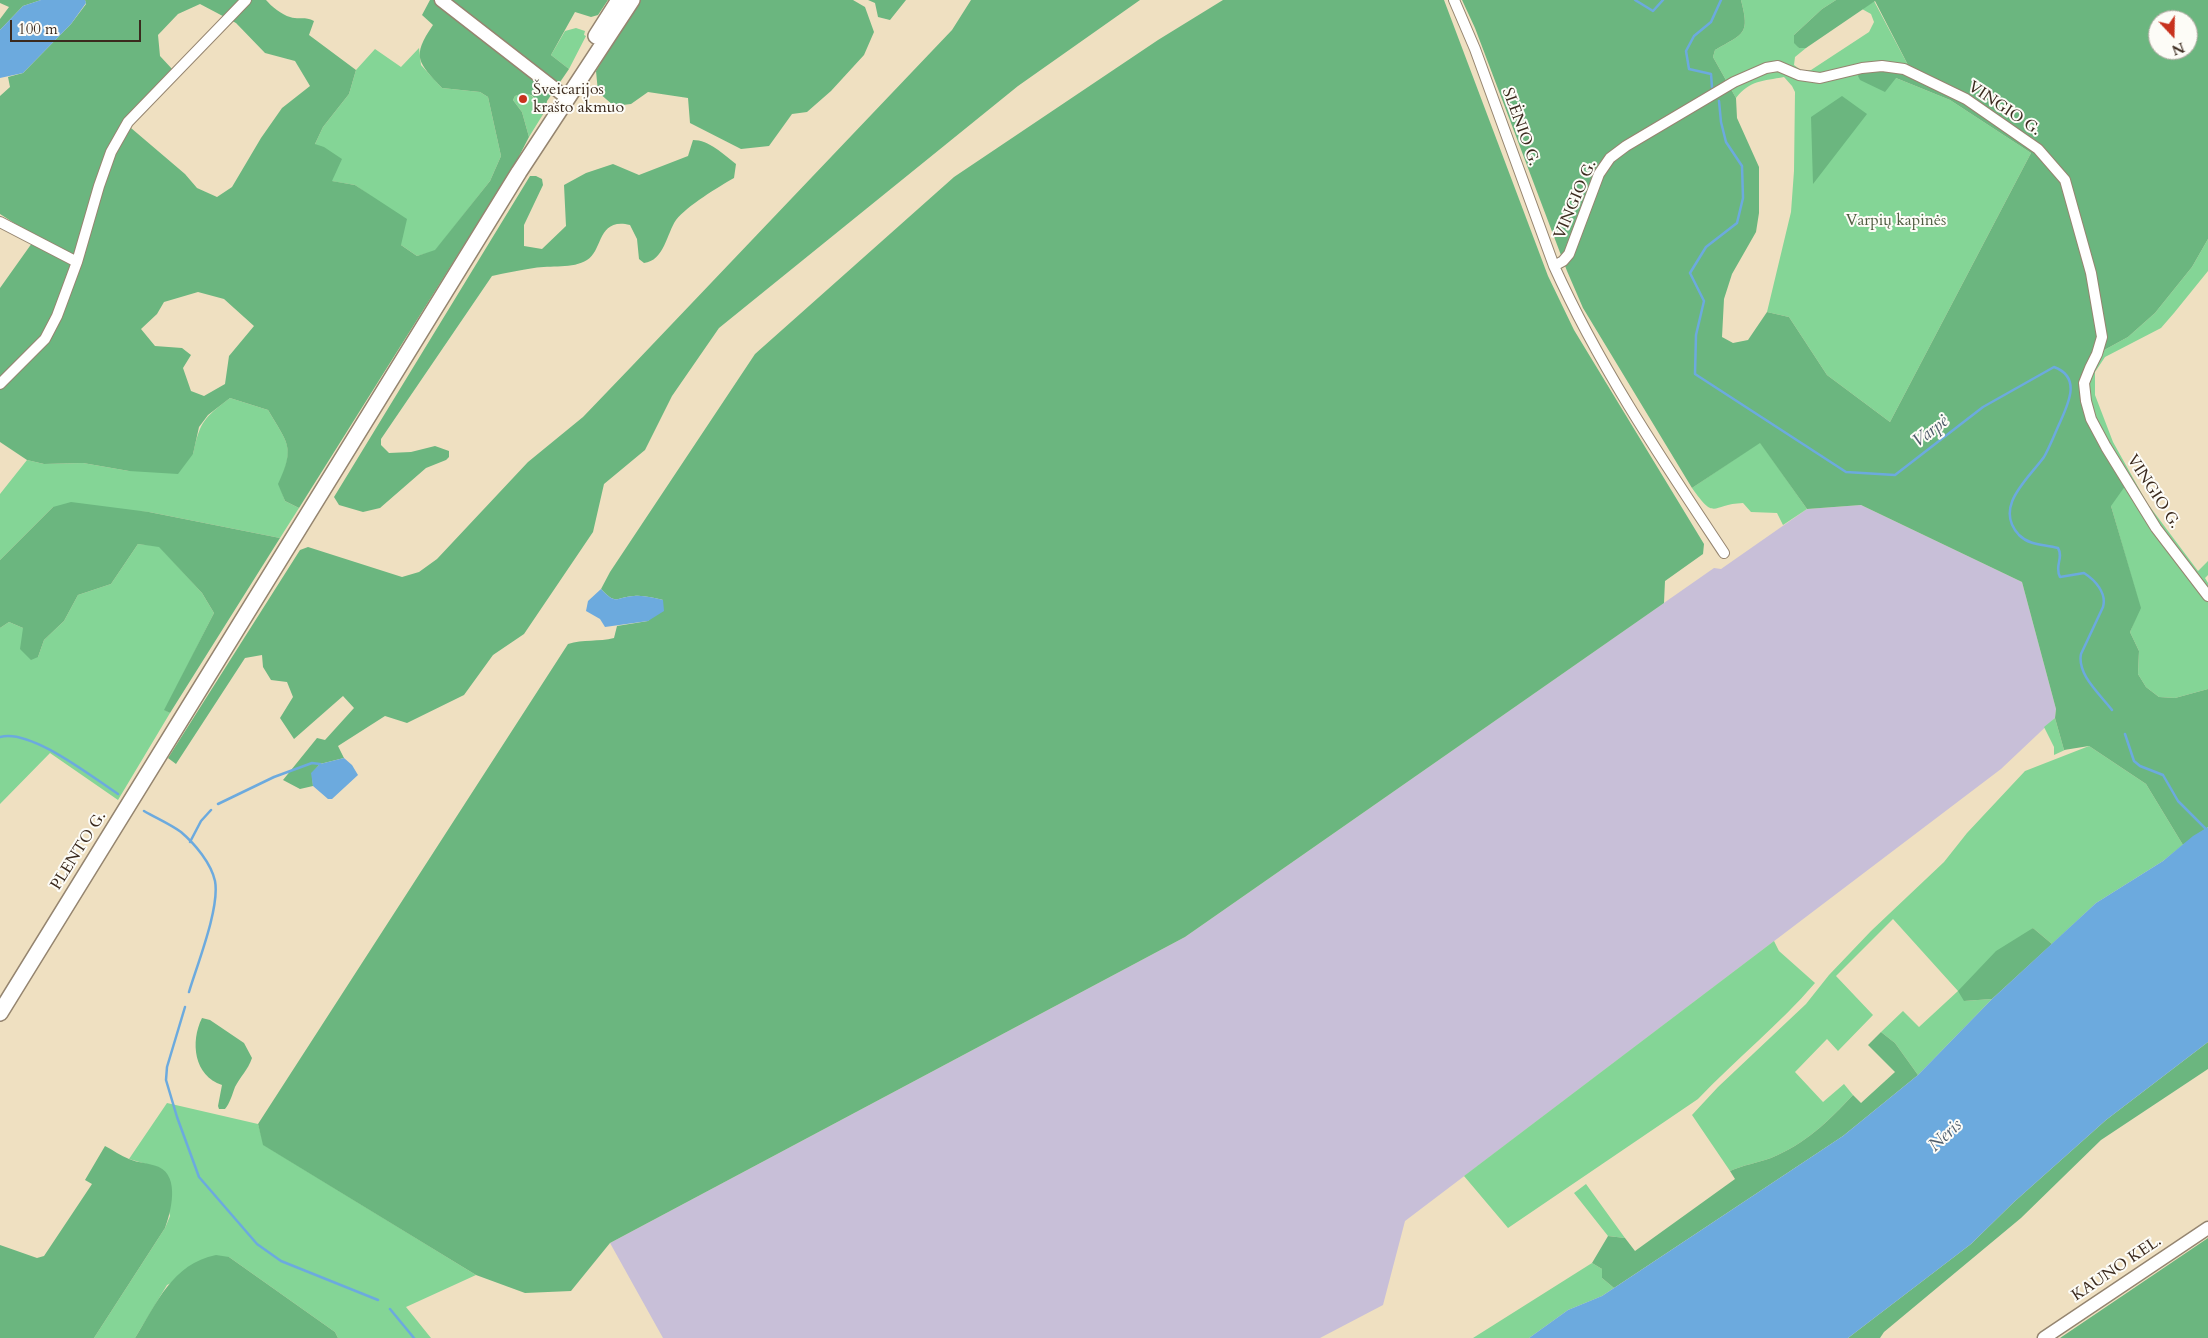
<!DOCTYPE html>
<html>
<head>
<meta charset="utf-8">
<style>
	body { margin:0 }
	#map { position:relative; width:2208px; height:1338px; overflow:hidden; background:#efe0c1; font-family:Cardo,serif }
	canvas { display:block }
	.north { position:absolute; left:2148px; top:10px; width:50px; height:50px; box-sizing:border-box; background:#fdfcf7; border:1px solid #afa8a0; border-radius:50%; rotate:159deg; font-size:14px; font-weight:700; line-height:20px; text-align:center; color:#3b2a1e }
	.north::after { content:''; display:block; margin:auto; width:18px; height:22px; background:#c8321e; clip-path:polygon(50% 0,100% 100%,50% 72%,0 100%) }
	.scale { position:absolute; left:10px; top:20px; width:131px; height:22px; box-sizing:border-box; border:2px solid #3b2a1e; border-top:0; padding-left:6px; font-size:15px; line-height:18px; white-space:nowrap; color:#3b2a1e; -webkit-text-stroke:4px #fdfcf7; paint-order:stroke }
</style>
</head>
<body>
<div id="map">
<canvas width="2208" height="1338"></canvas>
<div class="north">N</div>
<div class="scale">100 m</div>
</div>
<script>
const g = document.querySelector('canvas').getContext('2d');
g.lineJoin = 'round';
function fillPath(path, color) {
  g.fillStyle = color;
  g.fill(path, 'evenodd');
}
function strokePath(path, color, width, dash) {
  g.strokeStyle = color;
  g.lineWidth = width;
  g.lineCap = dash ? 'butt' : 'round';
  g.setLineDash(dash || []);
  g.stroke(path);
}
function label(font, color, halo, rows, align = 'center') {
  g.font = font + ' Cardo,serif';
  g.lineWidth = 4;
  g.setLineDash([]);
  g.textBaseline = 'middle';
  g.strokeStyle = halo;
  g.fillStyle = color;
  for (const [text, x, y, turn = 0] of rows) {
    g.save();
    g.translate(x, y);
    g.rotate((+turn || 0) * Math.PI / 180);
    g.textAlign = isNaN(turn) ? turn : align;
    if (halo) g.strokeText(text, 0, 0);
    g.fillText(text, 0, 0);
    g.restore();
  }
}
fillPath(new Path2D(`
	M 1861,505 L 2022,582 L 2056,709 L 2055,718 L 2001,769 L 1405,1221 L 1383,1305 L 1320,1338 L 663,1338 L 610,1243 L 1185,937 L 1714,568 L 1721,569 L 1807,509 Z`), '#c8bfd8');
fillPath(new Path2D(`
	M 1741,0 L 1836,0 L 1822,9 L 1794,35 L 1799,48 L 1806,48 L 1795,57 L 1794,65 L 1802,71 L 1811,70 L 1869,32 L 1874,22 L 1871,14 L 1862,9 L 1874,1 L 1909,67 L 1896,78 L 1950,100 L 2031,153 L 1890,422 L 1827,375 L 1789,317 L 1767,312 L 1791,212 L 1794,171 L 1795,92 L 1792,86 L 1784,77 C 1763,81 1750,80 1736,98 L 1713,57 L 1715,50 C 1744,33 1750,35 1741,0 Z
	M 576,28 L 585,31 L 584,35 L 586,36 L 569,69 L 551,55 L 565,31 Z
	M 419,48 L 421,65 L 442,88 L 480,92 L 488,97 L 501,156 L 490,181 L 435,251 L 417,256 L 401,245 L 375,199 L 355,185 L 331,181 L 315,144 L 323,127 L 349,94 L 356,70 L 375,49 L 401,67 Z
	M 525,92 C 536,96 538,105 542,116 L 529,137 L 522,112 L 513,100 L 515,96 Z
	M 2208,239 L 2208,271 L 2174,313 L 2161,328 L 2105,357 L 2095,372 L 2095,395 L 2113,442 L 2147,503 L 2198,571 L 2208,561 L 2208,575 L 2205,578 L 2208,583 L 2208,689 L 2175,698 L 2159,697 L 2146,687 L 2138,674 L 2139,651 L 2130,632 L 2140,607 L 2111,506 L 2086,401 L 2090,368 L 2097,354 L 2128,337 L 2155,313 L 2192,267 Z
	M 230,398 L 268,410 C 287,443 296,446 279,484 L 285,501 L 299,508 L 280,538 L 149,512 L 53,507 L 0,560 L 0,494 L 27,460 L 44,464 L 83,463 L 129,471 L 193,454 C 200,421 204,418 230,398 Z
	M 1760,442 L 1807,509 L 1783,525 L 1777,513 L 1751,512 L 1743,503 C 1711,504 1716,522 1692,488 Z
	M 138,544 L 159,546 L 202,593 L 214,613 L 165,710 L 170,713 L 118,800 L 50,753 L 0,804 L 0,628 L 9,622 L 23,628 L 38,657 L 44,640 L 64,621 L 78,595 L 111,584 Z
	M 2055,718 L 2064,750 L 2067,749 L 2054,755 L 2054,747 L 2044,727 Z
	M 2089,746 L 2146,784 L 2183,845 L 2163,861 L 2096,903 L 2052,944 L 2033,928 L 1964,1001 L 1992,999 L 1918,1075 L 1895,1043 L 1881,1032 L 1903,1011 L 1919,1027 L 1958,991 L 1893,919 L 1836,976 L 1873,1015 L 1838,1051 L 1827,1039 L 1795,1072 L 1823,1102 L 1844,1084 L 1853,1095 C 1829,1121 1805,1144 1771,1158 C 1757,1163 1743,1165 1730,1171 L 1692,1115 L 1718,1087 L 1806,1004 L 1829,975 L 1871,931 L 1944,862 L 1967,833 L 2025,771 Z
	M 1774,941 L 1779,951 L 1815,983 C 1779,1025 1736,1059 1698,1099 L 1508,1228 L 1464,1176 Z
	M 167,1103 L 258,1124 L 264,1145 L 476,1275 L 406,1307 L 431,1338 L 338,1338 L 335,1332 L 229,1257 L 167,1285 L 135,1338 L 94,1338 L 165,1228 L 170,1216 L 160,1168 L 129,1159 Z
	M 1586,1184 L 1625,1238 L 1608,1236 L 1574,1193 Z
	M 1592,1263 L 1602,1269 L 1602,1278 L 1614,1288 L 1602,1296 L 1568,1310 L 1529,1338 L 1473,1338 Z`), '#84d596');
fillPath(new Path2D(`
	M 0,0 L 41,0 L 23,6 L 0,30 L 0,19 L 9,7 L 0,3 Z
	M 85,0 L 266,0 C 271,6 282,15 290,17 C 299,20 305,16 314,21 L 309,35 L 356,70 L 349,94 L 323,127 L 315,144 L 324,147 L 342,159 L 332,181 L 355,185 L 407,219 L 401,245 L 417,256 L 435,250 L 490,181 L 501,156 L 488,97 L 480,92 L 442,88 C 418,62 411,57 433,25 L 422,15 L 430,0 L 608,0 L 598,15 L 591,17 L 575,12 L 551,55 L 569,69 L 547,101 L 546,107 L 542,116 C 536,99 534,89 515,96 L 513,100 L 522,112 L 529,137 L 516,162 L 299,508 L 285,501 L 278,484 C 296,446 287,443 268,410 L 230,398 L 208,415 L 199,427 L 193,454 L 178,474 L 129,471 L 83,463 L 44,464 L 27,460 L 0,442 L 0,288 L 32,243 L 28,232 L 0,214 L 0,96 L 10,87 L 8,77 L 23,73 L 71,24 L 86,4 ZM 200,4 L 236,23 L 265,53 L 295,61 L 310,86 L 282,108 L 261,138 L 232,187 L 217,197 L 197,188 L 185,174 L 131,128 L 125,119 L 173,70 L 160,56 L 158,35 L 178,14 ZM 198,292 L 224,299 L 254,326 L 229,356 L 225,384 L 204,396 L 191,391 L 183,368 L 191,355 L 182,348 L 155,346 L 141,329 L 157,314 L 164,302 Z
	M 639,0 L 853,0 L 865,7 L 874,32 L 864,55 L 831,91 L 807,112 L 792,114 L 769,146 L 741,149 L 690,123 L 688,98 L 648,92 L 631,104 L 614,106 L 598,92 L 596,71 Z
	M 868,0 L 906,0 L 890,20 L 878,17 L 875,3 Z
	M 971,0 L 1140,0 L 1018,86 L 719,328 L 672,396 L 645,450 L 604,484 L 593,532 L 524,634 L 493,655 L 464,695 L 407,723 L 385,716 L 338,746 L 344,758 L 320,764 L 312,773 L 313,786 L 300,789 L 283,780 L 317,738 L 325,740 L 354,708 L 343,696 L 294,739 L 280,718 L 293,697 L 287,682 L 271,680 L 263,667 L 262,655 L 245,658 L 176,764 L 168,758 L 300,550 L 308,547 L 402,577 L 419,572 L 437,559 L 528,462 L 583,417 L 631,367 L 952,30 Z
	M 1223,0 L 1444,0 L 1548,276 L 1574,330 L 1704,544 L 1703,554 L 1665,581 L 1664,603 L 1185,937 L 610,1243 L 571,1291 L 525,1293 L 476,1275 L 263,1145 L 258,1124 L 568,644 C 583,639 599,642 614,638 L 617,626 L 648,621 L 663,600 C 654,598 643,595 634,596 C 616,597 617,606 601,589 L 610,572 L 755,354 L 954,177 L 1158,40 Z
	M 1462,0 L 1741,0 C 1750,35 1744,33 1715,50 L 1713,57 L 1736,98 L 1737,118 L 1759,167 L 1759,213 L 1756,232 L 1732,274 L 1724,299 L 1722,337 L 1733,343 L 1748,340 L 1767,312 L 1789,317 L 1827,375 L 1890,422 L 2031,153 L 1950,100 L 1896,78 L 1885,92 L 1860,80 L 1858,76 L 1860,72 L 1909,67 L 1875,1 L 1806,48 L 1799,48 L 1794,43 L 1794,35 L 1822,9 L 1836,0 L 2208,0 L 2208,239 L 2192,267 L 2155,313 L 2128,337 L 2097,354 L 2090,368 L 2086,401 L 2128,482 L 2111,506 L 2141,608 L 2130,632 L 2139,651 L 2138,674 L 2146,687 L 2159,697 L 2175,698 L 2208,689 L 2208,827 L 2183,845 L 2146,784 L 2089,746 L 2064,750 L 2055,718 L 2056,709 L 2022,582 L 1861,505 L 1807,509 L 1760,443 L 1692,488 L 1583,308 L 1567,271 L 1475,28 ZM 2158,20 L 2188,20 L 2188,50 L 2158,50 Z
	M 1842,96 L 1867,114 L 1813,184 L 1811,117 Z
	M 693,140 C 709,140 723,154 736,164 L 734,178 C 718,187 687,206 676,220 C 667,233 664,261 644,263 L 639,259 L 637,239 L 630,225 C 597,217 603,251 587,260 C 573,269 550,265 534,268 C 520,270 505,273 492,276 L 381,439 L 381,445 L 389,453 L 411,452 L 435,446 L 449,451 L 449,457 L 446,460 L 426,468 L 380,508 L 363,512 L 339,505 L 334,497 L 530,176 L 536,176 L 542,179 L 543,185 L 524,225 L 524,246 L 542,249 L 566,226 L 564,185 L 586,173 L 613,164 L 639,175 L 688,156 Z
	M 71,502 L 149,512 L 280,538 L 170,713 L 164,710 L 214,613 L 202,593 L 159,547 L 138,544 L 111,584 L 78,595 L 64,621 L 44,640 L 38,657 L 31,660 L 20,649 L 23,628 L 9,622 L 0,628 L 0,560 L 53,507 Z
	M 2033,928 L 2052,944 L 1992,999 L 1964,1001 L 1958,991 L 1996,951 Z
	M 202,1018 L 210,1020 L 244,1043 L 252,1058 C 248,1070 240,1077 235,1087 C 232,1095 230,1103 225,1109 L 219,1109 L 218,1106 L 222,1085 C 194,1076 190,1042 202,1018 Z
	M 1881,1032 L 1895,1043 L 1918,1075 L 1843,1136 L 1614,1288 L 1602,1278 L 1602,1269 L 1592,1263 L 1608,1236 L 1625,1238 L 1635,1251 L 1735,1179 L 1730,1171 C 1743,1165 1757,1163 1771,1158 C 1805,1144 1829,1121 1853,1095 L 1861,1103 L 1895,1072 L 1868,1045 Z
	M 2208,1042 L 2208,1069 L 2101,1140 L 2021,1218 L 1884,1332 L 1880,1338 L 1848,1338 L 1971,1244 L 2014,1202 L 2106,1120 Z
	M 105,1146 C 113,1150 121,1156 129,1159 C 138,1163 150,1163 159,1167 C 180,1177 171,1212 165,1228 L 94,1338 L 0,1338 L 0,1245 L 37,1258 L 44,1256 L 92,1184 L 85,1180 Z
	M 2208,1238 L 2208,1338 L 2060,1338 Z
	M 216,1255 L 229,1257 L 335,1332 L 338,1338 L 135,1338 C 157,1303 172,1264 216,1255 Z`), '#6bb67f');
fillPath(new Path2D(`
	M 41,0 L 85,0 L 86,3 L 71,24 L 23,73 L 0,78 L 0,30 L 23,6 Z
	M 601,589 C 617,606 616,597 634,596 C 644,595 654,598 663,600 L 664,611 L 648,621 L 605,627 L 600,619 L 586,611 L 588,601 Z
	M 344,758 L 352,765 L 358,775 L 332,799 L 328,799 L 313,786 L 311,773 L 320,764 Z
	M 2208,827 L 2208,1042 L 2106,1120 L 2014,1202 L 1971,1244 L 1848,1338 L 1529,1338 L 1568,1310 L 1602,1296 L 1843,1136 L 1918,1075 L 1992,999 L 2096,903 L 2163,861 L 2193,836 Z`), '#6caade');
strokePath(new Path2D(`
	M 1635,0 L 1653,11 L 1663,0
	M 1712,87 L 1711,74 L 1689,69 L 1686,51 L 1694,36 L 1711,22 L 1721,0
	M 1719,101 L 1721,122 L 1726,142 L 1742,166 L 1743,198 L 1737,223 L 1706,247 L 1690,273 L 1704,301 L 1696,335 L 1695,374 L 1846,472 L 1895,475 L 1983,407 L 2054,367 C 2084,378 2066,408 2057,429 C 2053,438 2049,448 2044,457 C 2028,479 1993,507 2019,535 C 2030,546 2044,544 2058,548 C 2064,558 2054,566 2060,577 L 2084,573 C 2095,580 2107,593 2103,607 L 2081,654 C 2077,675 2100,694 2112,710
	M 2125,734 L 2134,761 L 2140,766 L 2163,775 L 2178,801 L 2208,831
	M 0,737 C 30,728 92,777 118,794
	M 218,804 L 274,777 L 312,763 L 320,764
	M 144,811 C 156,818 170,824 181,832 C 195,844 211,863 215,881 C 220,908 197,965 189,992
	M 190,842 L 201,821 L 211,810
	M 185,1007 L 167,1067 L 166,1080 L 177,1117 L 199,1177 L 257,1244 L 281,1261 L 378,1300
	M 390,1309 L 414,1338`), '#6caade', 2.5);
const minor = new Path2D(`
	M 1454,0 L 1475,49 L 1554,266 C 1600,368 1663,461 1724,553
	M 0,222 L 77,262
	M 1554,266 L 1563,261 L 1569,254 L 1599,174 L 1610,158 L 1626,146 L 1734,82 L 1766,68 L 1778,66 L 1799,75 L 1820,78 L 1862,68 L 1882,66 L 1904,69 L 1966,99 L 2038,149 L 2065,180 L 2091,273 L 2102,337 L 2097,354 L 2090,368 L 2084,383 L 2086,401 L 2091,419 L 2106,447 L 2156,528 L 2208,596
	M 0,384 L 45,339 L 57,316 L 77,262 L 99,186 L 111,152 L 128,122 L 246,0`);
const major = new Path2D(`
	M 441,0 L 567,98
	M 2044,1338 L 2208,1228`);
const highway = new Path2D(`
	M 596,36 L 619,0
	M 0,1013 L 519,172 L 632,0`);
strokePath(minor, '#958570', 12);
strokePath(major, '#958570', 15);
strokePath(highway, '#958570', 18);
strokePath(minor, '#fff', 10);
strokePath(major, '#fff', 12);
strokePath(highway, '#fff', 15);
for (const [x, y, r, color] of [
	[523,99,5,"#c8321e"]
]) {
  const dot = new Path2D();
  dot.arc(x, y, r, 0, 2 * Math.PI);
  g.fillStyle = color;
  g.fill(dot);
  strokePath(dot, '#fdfcf7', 2);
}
label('16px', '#3b2a1e', '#fdfcf7', [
	["Šveicarijos",533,90],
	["krašto akmuo",533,108]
], 'left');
label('16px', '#3b2a1e', '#fdfcf7', [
	["VINGIO G.",2004,109,34],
	["SLĖNIO G.",1520,127,70],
	["VINGIO G.",1576,200,-67],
	["VINGIO G.",2153,492,57],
	["PLENTO G.",79,851,-58],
	["KAUNO KEL.",2117,1269,-34]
]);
label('16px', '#515d42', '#fdfcf7', [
	["Varpių kapinės",1896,221]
]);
label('italic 18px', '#4f5d6b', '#fdfcf7', [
	["Varpė",1931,432,-38],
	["Neris",1946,1136,-43]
]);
</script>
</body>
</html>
